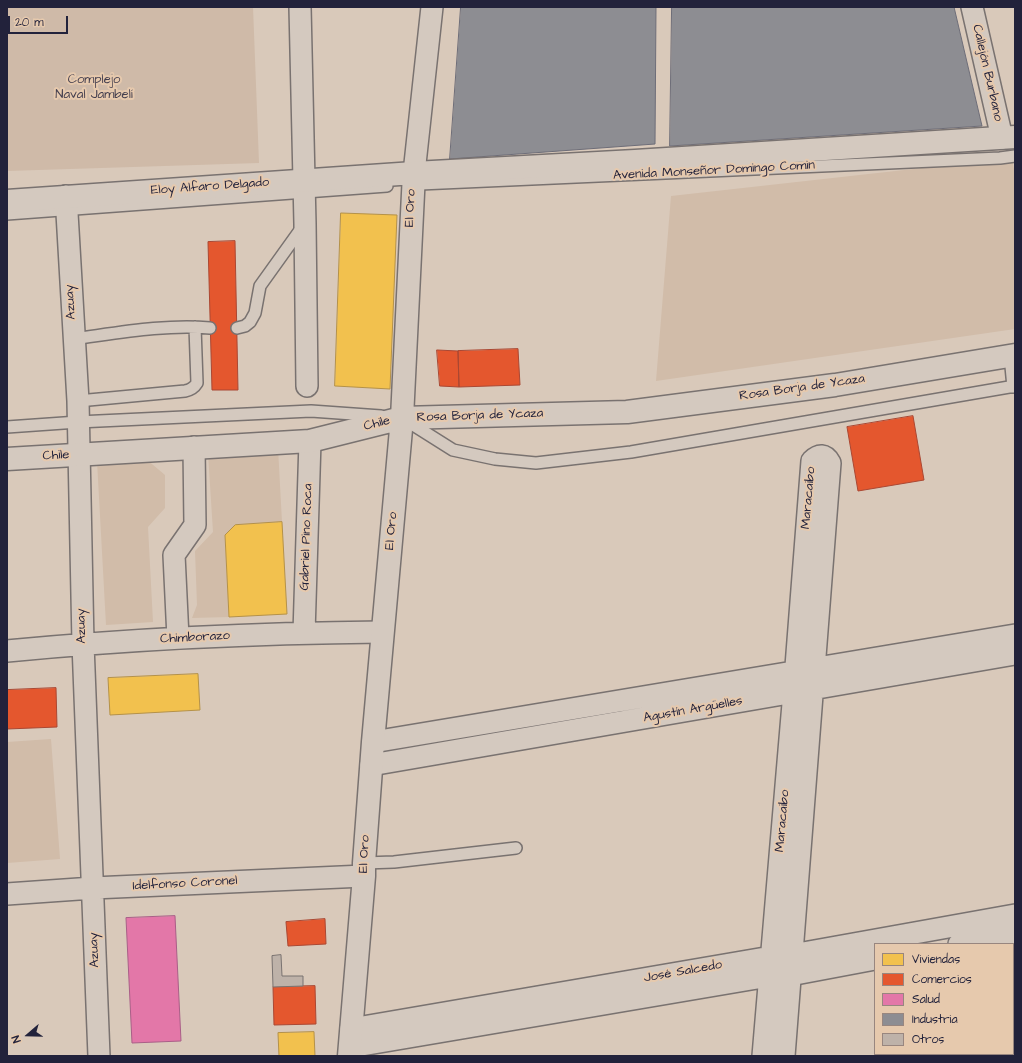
<!DOCTYPE html>
<html>
<head>
<meta charset="utf-8">
<style>
	body { margin:0 }
	#map { position:relative; width:1022px; height:1063px; overflow:hidden; background:#d9c9ba; font-family:"Architects Daughter",sans-serif }
	canvas { display:block }
	.frame { position:absolute; inset:0; border:8px solid #22223b; pointer-events:none }
	.legend { position:absolute; left:874px; top:943px; width:140px; height:112px; box-sizing:border-box; background:#e6c9ad; border:1px solid #98867f; margin:0; padding:5px 7px; list-style:none; font-size:12px; color:#22223b }
	.legend li { display:flex; align-items:center; gap:8px; height:20px }
	.legend b { width:20px; border:1px solid #98867f }
	.north { position:absolute; left:8px; top:1015px; width:40px; height:40px; -webkit-text-stroke:3px #e6c9ad; paint-order:stroke; rotate:250deg; font-size:11px; font-weight:700; line-height:16px; text-align:center; color:#22223b }
	.north::after { content:''; display:block; margin:auto; width:14px; height:18px; background:#22223b; clip-path:polygon(50% 0,100% 100%,50% 72%,0 100%) }
	.scale { position:absolute; left:8px; top:16px; width:60px; height:18px; box-sizing:border-box; border:2px solid #22223b; border-top:0; padding-left:5px; font-size:12px; line-height:14px; white-space:nowrap; color:#22223b; -webkit-text-stroke:3px #e6c9ad; paint-order:stroke }
</style>
</head>
<body>
<div id="map">
<canvas width="1022" height="1063"></canvas>
<div class="frame"></div>
<ul class="legend">
<li><b style="height:11px;background:#f2c14e"></b>Viviendas</li>
<li><b style="height:11px;background:#e4572e"></b>Comercios</li>
<li><b style="height:11px;background:#e377a8"></b>Salud</li>
<li><b style="height:11px;background:#8d8d92"></b>Industria</li>
<li><b style="height:11px;background:#beb2a9"></b>Otros</li>
</ul>
<div class="north">N</div>
<div class="scale">20 m</div>
</div>
<script>
const g = document.querySelector('canvas').getContext('2d');
g.lineJoin = 'round';
function fillPath(path, color) {
  g.fillStyle = color;
  g.fill(path, 'evenodd');
}
function strokePath(path, color, width, dash) {
  g.strokeStyle = color;
  g.lineWidth = width;
  g.lineCap = dash ? 'butt' : 'round';
  g.setLineDash(dash || []);
  g.stroke(path);
}
function label(font, color, halo, rows, align = 'center') {
  g.font = font + ' "Architects Daughter",sans-serif';
  g.lineWidth = 4;
  g.setLineDash([]);
  g.textBaseline = 'middle';
  g.strokeStyle = halo;
  g.fillStyle = color;
  for (const [text, x, y, turn = 0] of rows) {
    g.save();
    g.translate(x, y);
    g.rotate((+turn || 0) * Math.PI / 180);
    g.textAlign = isNaN(turn) ? turn : align;
    if (halo) g.strokeText(text, 0, 0);
    g.fillText(text, 0, 0);
    g.restore();
  }
}
fillPath(new Path2D(`
	M 1012,158 L 1015,175 L 1015,329 L 656,381 L 671,196 Z
	M 278,448 L 282,522 L 235,525 L 225,535 L 229,617 L 192,618 L 197,605 L 195,551 L 213,532 L 208,453 Z
	M 146,459 L 165,475 L 165,508 L 148,527 L 153,622 L 106,625 L 97,461 Z
	M 51,739 L 60,859 L 7,863 L 7,742 Z`), '#d1bca9');
fillPath(new Path2D(`
	M 7,7 L 253,7 L 259,163 L 7,171 Z`), '#cfbaa8');
const homes = new Path2D(`
	M 341,213 L 397,215 L 390,389 L 335,386 Z
	M 282,522 L 287,614 L 229,617 L 225,535 L 235,525 Z
	M 198,674 L 200,710 L 110,715 L 108,678 Z
	M 314,1032 L 315,1056 L 279,1056 L 278,1033 Z`);
fillPath(homes, '#f2c14e');
strokePath(homes, '#b49148', 1);
const shops = new Path2D(`
	M 235,241 L 238,390 L 212,390 L 208,242 Z
	M 518,349 L 520,385 L 459,387 L 458,351 Z
	M 437,350 L 458,351 L 459,387 L 440,386 Z
	M 913,416 L 924,480 L 858,491 L 847,427 Z
	M 56,688 L 57,727 L 7,729 L 7,690 Z
	M 325,919 L 326,944 L 288,946 L 286,922 Z
	M 315,986 L 316,1024 L 274,1025 L 273,987 Z`);
fillPath(shops, '#e4572e');
strokePath(shops, '#aa4732', 1);
const health = new Path2D(`
	M 175,916 L 181,1041 L 132,1043 L 126,918 Z`);
fillPath(health, '#e377a8');
strokePath(health, '#a95e87', 1);
const industry = new Path2D(`
	M 461,7 L 656,7 L 655,144 L 450,159 Z
	M 672,7 L 954,7 L 982,126 L 670,146 Z`);
fillPath(industry, '#8d8d92');
strokePath(industry, '#6d6d78', 1);
const building = new Path2D(`
	M 281,955 L 282,976 L 303,976 L 303,986 L 273,987 L 272,956 Z`);
fillPath(building, '#beb2a9');
strokePath(building, '#797270', 1);
const lane = new Path2D(`
	M 420,184 L 1000,158 L 1015,156
	M 7,214 L 387,186
	M 237,328 L 245,326 L 250,322 L 255,313 L 260,286 L 303,226
	M 73,339 C 118,333 165,324 210,328
	M 1010,356 L 1013,387
	M 78,401 L 185,391 C 191,390 194,388 197,383 L 195,327
	M 407,421 L 453,450 L 495,459 L 536,463 L 631,452 L 1015,386
	M 7,427 L 78,422 L 311,411 L 381,416
	M 364,863 L 394,862 L 516,848`);
const street = new Path2D(`
	M 300,7 L 305,224 L 307,386
	M 972,7 L 1002,138
	M 414,173 L 432,7
	M 66,196 L 78,401 L 83,644 L 99,1056
	M 304,633 L 310,441
	M 178,638 L 174,555 L 195,525 L 194,447
	M 7,651 C 132,639 257,633 382,632
	M 373,742 L 1015,635
	M 371,765 L 1015,654
	M 7,894 L 93,888 L 364,876
	M 959,944 L 1015,934
	M 351,1029 L 771,957 L 792,955 L 1015,915
	M 350,1047 L 769,976 L 790,975 L 875,959
	M 763,1056 L 794,692 L 812,461 C 819,454 825,454 830,463 L 784,1056`);
const secondary = new Path2D(`
	M 7,201 L 414,173 L 635,161 L 1015,137
	M 7,459 L 310,441 L 402,418 L 627,412 L 835,385 L 1015,355
	M 349,1056 L 364,876 L 364,863 L 373,742 L 402,418 L 414,173`);
strokePath(lane, '#797270', 14);
strokePath(street, '#797270', 24);
strokePath(secondary, '#797270', 25);
strokePath(lane, '#d4c9bf', 11);
strokePath(street, '#d4c9bf', 21);
strokePath(secondary, '#d4c9bf', 22);
label('13px', '#22223b', '#e6c9ad', [
	["Callejón Burbano",987,73,77],
	["Avenida Monseñor Domingo Comin",714,171,-3],
	["Eloy Alfaro Delgado",210,187,-4],
	["El Oro",411,208,-87],
	["Azuay",71,302,-93],
	["Rosa Borja de Ycaza",802,388,-8],
	["Rosa Borja de Ycaza",480,416,-2],
	["Chile",377,424,-14],
	["Chile",56,456,-3],
	["Maracaibo",809,498,-85],
	["El Oro",392,531,-85],
	["Gabriel Pino Roca",307,537,-88],
	["Azuay",82,626,-91],
	["Chimborazo",195,638,-3],
	["Agustín Argüelles",693,710,-10],
	["Maracaibo",783,821,-85],
	["El Oro",365,854,-87],
	["Idelfonso Coronel",185,884,-3],
	["Azuay",95,950,-92],
	["José Salcedo",683,972,-10]
]);
label('13px', '#433e4e', '#e6c9ad', [
	["Complejo",94,80],
	["Naval Jambelí",94,95]
]);
</script>
</body>
</html>
